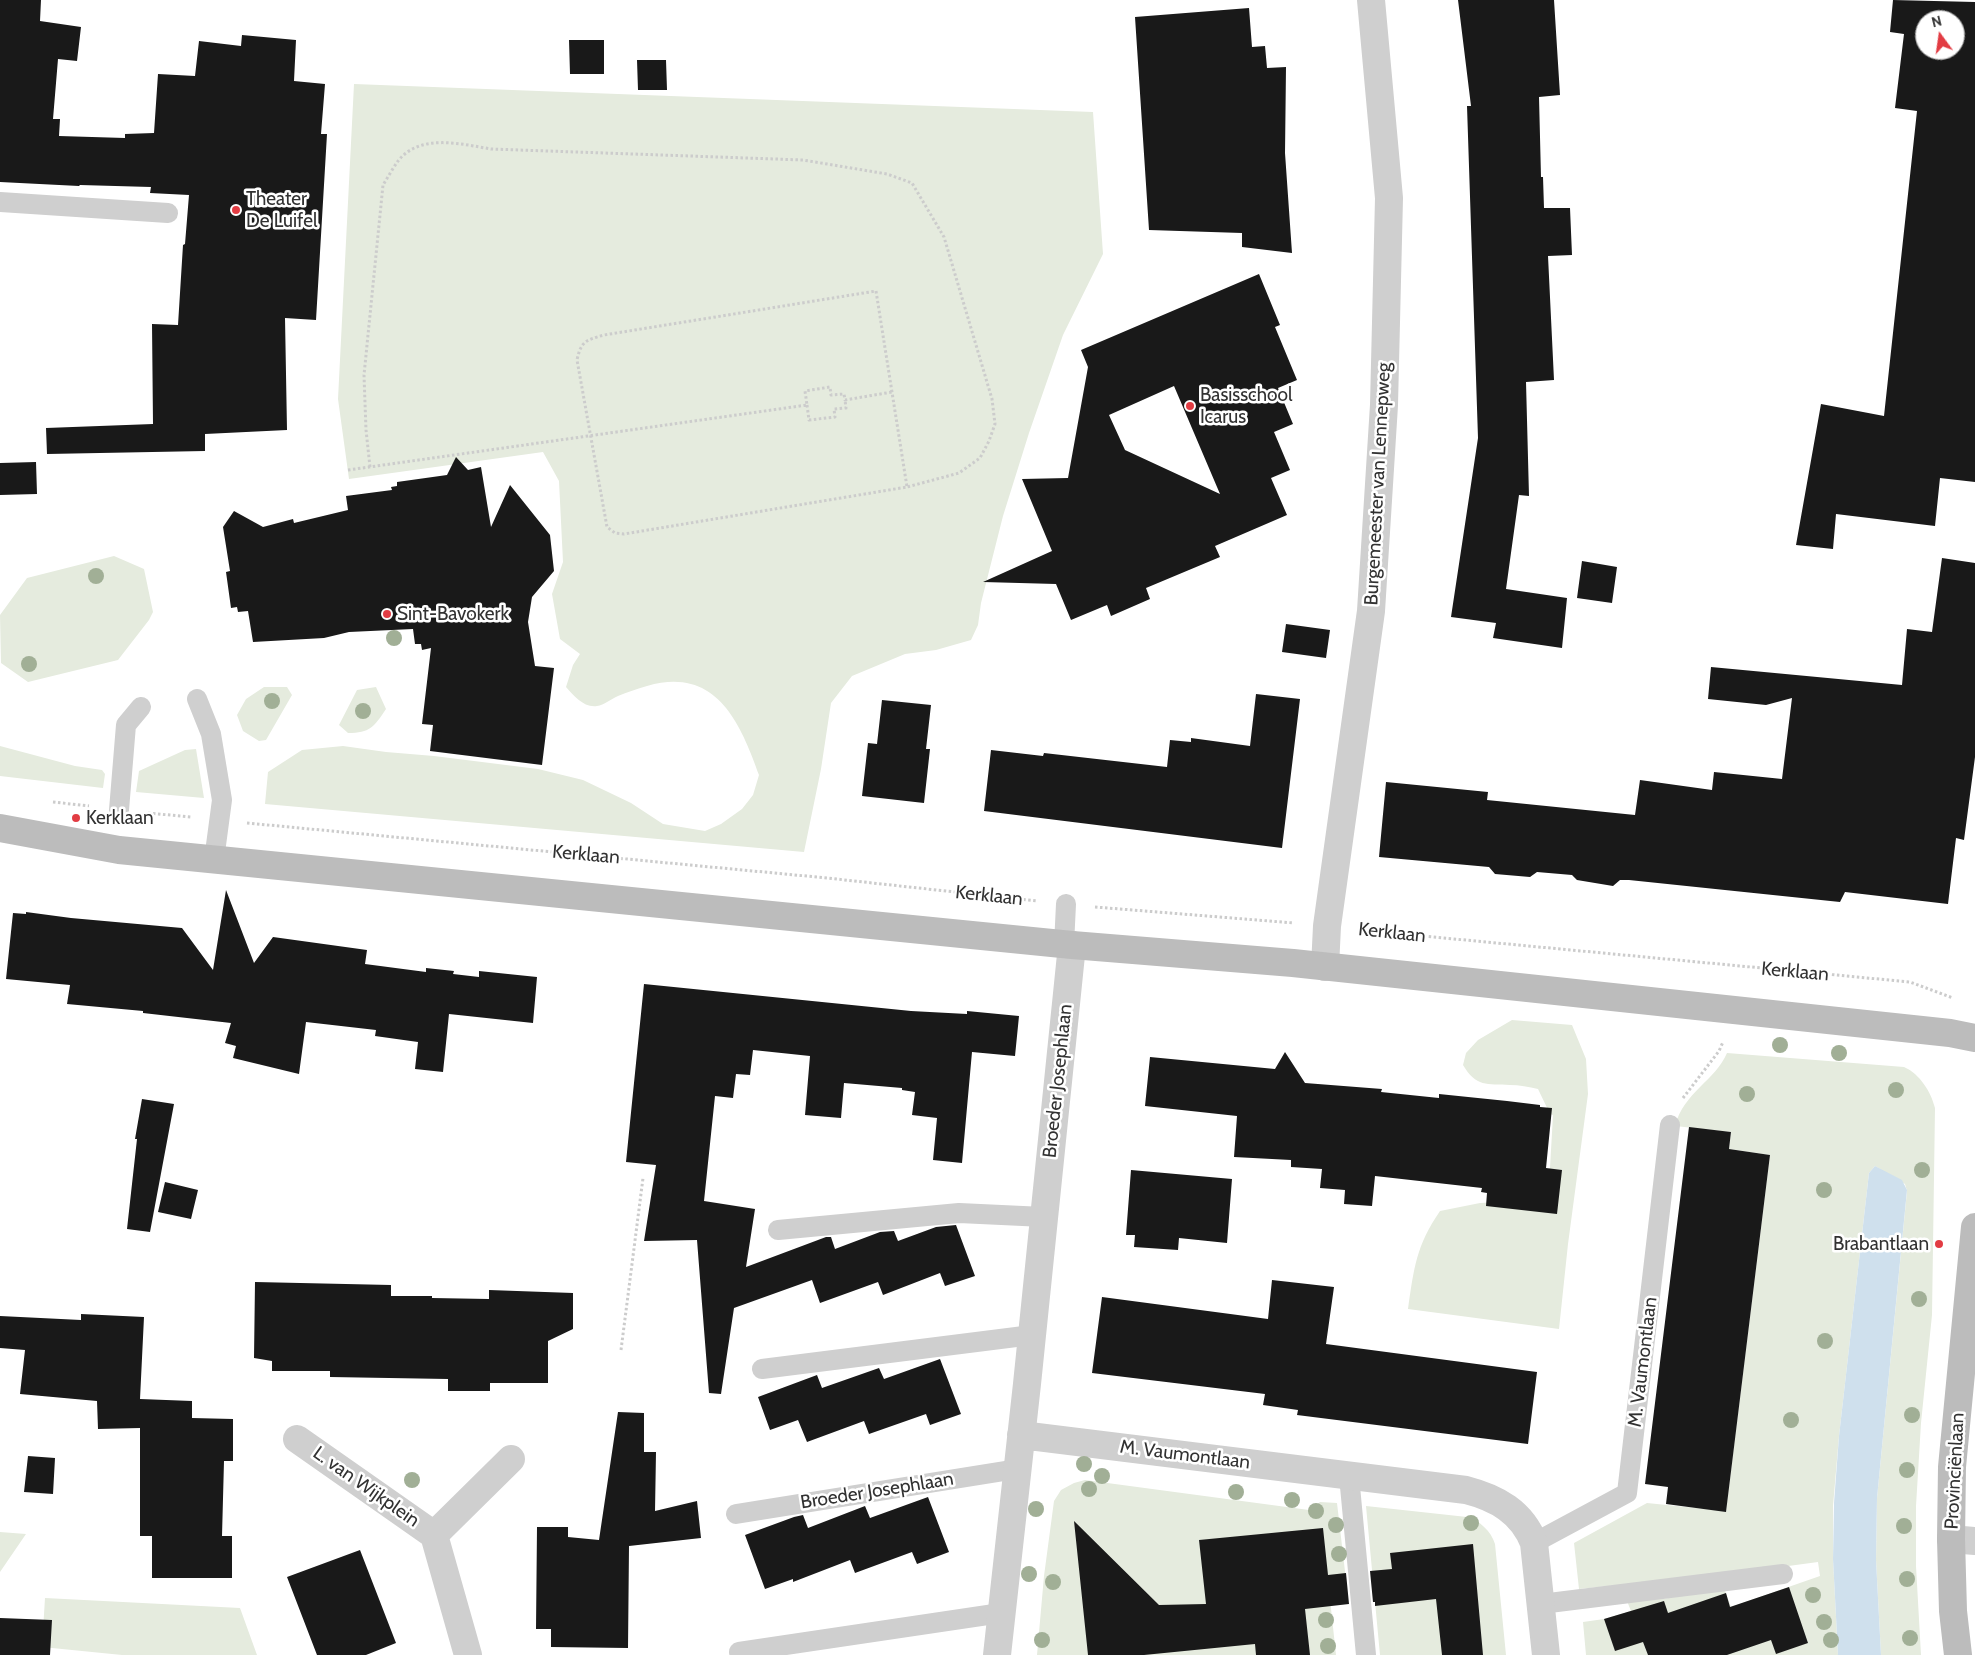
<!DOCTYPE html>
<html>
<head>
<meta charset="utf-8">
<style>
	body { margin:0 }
	#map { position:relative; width:1975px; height:1655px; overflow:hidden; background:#fff; font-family:Cabin,sans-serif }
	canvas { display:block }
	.north { position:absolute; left:1915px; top:10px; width:50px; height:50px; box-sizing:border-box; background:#fff; border:1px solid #adadad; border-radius:50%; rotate:346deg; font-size:14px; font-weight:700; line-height:20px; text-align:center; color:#323232 }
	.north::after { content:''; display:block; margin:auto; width:18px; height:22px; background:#e23c43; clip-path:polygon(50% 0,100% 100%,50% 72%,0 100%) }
</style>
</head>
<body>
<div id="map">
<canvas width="1975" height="1655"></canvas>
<div class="north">N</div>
</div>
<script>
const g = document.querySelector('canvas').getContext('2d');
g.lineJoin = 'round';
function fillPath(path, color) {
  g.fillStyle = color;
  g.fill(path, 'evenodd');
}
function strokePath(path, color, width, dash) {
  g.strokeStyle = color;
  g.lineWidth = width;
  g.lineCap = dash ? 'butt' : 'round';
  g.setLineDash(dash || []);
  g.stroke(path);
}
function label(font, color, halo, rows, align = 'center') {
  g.font = font + ' Cabin,sans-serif';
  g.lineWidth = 5;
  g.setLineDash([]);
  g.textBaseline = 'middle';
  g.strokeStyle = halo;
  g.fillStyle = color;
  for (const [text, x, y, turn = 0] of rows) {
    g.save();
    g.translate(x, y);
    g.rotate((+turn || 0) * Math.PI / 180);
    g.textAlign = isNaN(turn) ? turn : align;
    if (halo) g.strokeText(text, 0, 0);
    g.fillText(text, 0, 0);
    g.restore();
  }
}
fillPath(new Path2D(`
	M 354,84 L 1093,112 L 1103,254 L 1063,335 L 1029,433 L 1003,516 L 981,603 L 978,625 L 971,640 L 936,650 L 905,654 L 852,676 L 831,703 L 821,769 L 804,852 L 265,804 L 268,772 L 302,750 L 343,746 L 386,752 L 434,756 L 538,769 L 583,780 L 631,803 L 663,824 L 705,831 L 721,824 L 742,809 L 753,795 L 759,775 C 740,722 716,666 647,686 C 637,689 627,692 618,696 C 611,699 604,705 597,706 C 584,708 574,696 566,687 L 573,665 L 580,654 L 560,639 L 552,594 L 563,562 L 559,481 L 543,452 L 349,479 L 338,399 Z
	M 114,556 L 144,569 L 153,612 L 149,620 L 118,660 L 28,682 L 1,663 L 0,615 L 27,578 Z
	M 264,687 L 287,687 L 292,695 L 266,740 L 259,741 L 243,731 L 237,715 L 246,699 Z
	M 376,687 L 386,709 C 374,727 370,733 348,733 L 339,725 L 357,690 Z
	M 0,746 L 75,766 L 102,770 L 105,774 L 103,788 L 0,776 Z
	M 196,749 L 204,798 L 136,792 L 139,771 L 185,750 Z
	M 1512,1020 L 1572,1025 L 1586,1059 L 1588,1094 L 1568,1244 L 1559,1329 L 1408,1309 C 1414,1268 1416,1246 1440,1211 L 1480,1203 L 1498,1202 L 1550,1168 L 1553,1115 L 1550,1114 L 1538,1089 C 1529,1087 1519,1085 1510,1085 C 1487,1084 1476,1087 1463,1065 L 1466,1053 L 1478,1040 Z
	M 1727,1053 L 1904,1067 C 1920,1074 1931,1092 1935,1108 L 1932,1315 L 1921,1423 L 1916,1506 L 1916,1566 L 1921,1655 L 1881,1655 L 1876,1560 L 1877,1498 L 1907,1191 L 1905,1184 L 1875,1166 L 1869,1173 L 1839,1436 L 1833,1506 L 1833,1559 L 1838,1655 L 1586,1655 L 1583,1622 L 1604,1619 L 1631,1611 L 1627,1601 L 1661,1595 L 1663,1599 L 1724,1588 L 1731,1607 L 1820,1576 L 1818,1562 L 1729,1574 L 1579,1589 L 1574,1543 L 1647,1503 L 1726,1511 L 1770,1155 L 1729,1149 L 1731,1132 L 1675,1126 C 1684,1092 1715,1081 1727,1053 Z
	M 1085,1480 L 1309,1510 L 1320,1502 L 1337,1503 L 1346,1580 L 1329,1590 L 1336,1655 L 1037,1655 L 1044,1576 L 1054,1501 L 1061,1490 L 1074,1483 Z
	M 1366,1506 L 1467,1517 C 1480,1521 1491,1531 1495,1544 L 1506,1655 L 1380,1655 Z
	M 0,1532 L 26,1534 L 0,1572 Z
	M 45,1598 L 240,1608 L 257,1655 L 122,1655 L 42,1647 Z`), '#e5ebde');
fillPath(new Path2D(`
	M 1875,1166 L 1902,1180 L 1907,1190 L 1877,1498 L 1876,1560 L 1881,1655 L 1838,1655 L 1833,1559 L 1834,1503 L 1839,1436 L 1869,1173 Z`), '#cfe0ed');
fillPath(new Path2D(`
	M 0,0 L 41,0 L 40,21 L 81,27 L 77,61 L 58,59 L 53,119 L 60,119 L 59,136 L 125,138 L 125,134 L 154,133 L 158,74 L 195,76 L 199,41 L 241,46 L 242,35 L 296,40 L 294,81 L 325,84 L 321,134 L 327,134 L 316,320 L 285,318 L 287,430 L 205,434 L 205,451 L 47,454 L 46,428 L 153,424 L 152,324 L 178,325 L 183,245 L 185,244 L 189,195 L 150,193 L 151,187 L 80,185 L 79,186 L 0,182 Z
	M 1458,0 L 1554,0 L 1560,95 L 1539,97 L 1541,177 L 1543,177 L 1544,208 L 1570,208 L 1572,255 L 1548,256 L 1554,380 L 1526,382 L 1529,496 L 1519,495 L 1506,589 L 1567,598 L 1562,648 L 1493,638 L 1496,623 L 1451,617 L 1478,438 L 1467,106 L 1471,106 Z
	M 1893,0 L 1975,2 L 1975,482 L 1940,478 L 1935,526 L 1836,514 L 1833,549 L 1796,545 L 1821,404 L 1884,416 L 1917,111 L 1895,108 L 1904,34 L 1890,32 ZM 1925,20 L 1955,20 L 1955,50 L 1925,50 Z
	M 1249,8 L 1252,47 L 1265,46 L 1267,68 L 1286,67 L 1285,153 L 1292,253 L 1242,247 L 1242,233 L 1149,230 L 1135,17 Z
	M 569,40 L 604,40 L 604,74 L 570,74 Z
	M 637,60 L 666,60 L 667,90 L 638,90 Z
	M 1259,274 L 1280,325 L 1275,327 L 1297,380 L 1278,388 L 1293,424 L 1274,432 L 1290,470 L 1271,478 L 1287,515 L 1215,546 L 1220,557 L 1146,588 L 1150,599 L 1111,616 L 1107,605 L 1071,620 L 1056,584 L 983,582 L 1052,551 L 1022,479 L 1068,478 L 1088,367 L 1081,350 ZM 1174,386 L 1220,494 L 1125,450 L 1109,415 Z
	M 456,457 L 468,470 L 481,467 L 491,527 L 510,485 L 550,535 L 554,571 L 532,597 L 528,622 L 535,666 L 554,668 L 542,765 L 430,751 L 433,725 L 422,724 L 431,648 L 422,650 L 421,644 L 415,644 L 413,629 L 349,632 L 324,638 L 253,642 L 248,611 L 238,612 L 237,607 L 231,608 L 226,572 L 230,571 L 223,527 L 234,511 L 263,527 L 293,519 L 294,523 L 348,510 L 346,496 L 392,490 L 391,487 L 397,486 L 397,482 L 447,475 Z
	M 36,462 L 37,494 L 0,495 L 0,463 Z
	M 1942,558 L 1975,563 L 1975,757 L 1964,840 L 1956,838 L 1948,904 L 1845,892 L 1840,902 L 1629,880 L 1620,880 L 1613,886 L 1577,880 L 1572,875 L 1537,872 L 1530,877 L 1495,874 L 1489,867 L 1379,857 L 1386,782 L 1488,792 L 1487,800 L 1635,815 L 1640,780 L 1712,790 L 1714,772 L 1782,779 L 1792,698 L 1766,705 L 1708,699 L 1711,667 L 1902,685 L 1907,629 L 1932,632 Z
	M 1582,561 L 1617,567 L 1612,603 L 1577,598 Z
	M 1286,624 L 1330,630 L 1326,658 L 1282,652 Z
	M 1256,694 L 1300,699 L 1282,848 L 984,811 L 991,750 L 1043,756 L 1044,753 L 1167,767 L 1170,740 L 1191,742 L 1191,738 L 1250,746 Z
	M 882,700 L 931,705 L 926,749 L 930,749 L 924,803 L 862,796 L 868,743 L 877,744 Z
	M 226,890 L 254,963 L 273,937 L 367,950 L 365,964 L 426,972 L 426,968 L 454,971 L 453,974 L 479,977 L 479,971 L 537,977 L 533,1023 L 449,1014 L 443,1072 L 415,1069 L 418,1042 L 375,1036 L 376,1030 L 306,1022 L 299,1074 L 233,1058 L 236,1046 L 225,1043 L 231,1023 L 143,1013 L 143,1011 L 67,1004 L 70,985 L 6,979 L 13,913 L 26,914 L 26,912 L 71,918 L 182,928 L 213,970 Z
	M 644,984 L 911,1011 L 967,1014 L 967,1011 L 1019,1016 L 1015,1056 L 972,1052 L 962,1163 L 933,1160 L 937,1118 L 912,1115 L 915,1092 L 902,1090 L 902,1088 L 844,1083 L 841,1118 L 805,1115 L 810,1056 L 753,1050 L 750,1075 L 736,1074 L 733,1098 L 715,1096 L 704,1201 L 755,1209 L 746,1267 L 826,1237 L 831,1237 L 835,1249 L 880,1232 L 894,1231 L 898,1241 L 936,1227 L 956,1225 L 975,1276 L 945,1286 L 940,1273 L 883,1295 L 878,1282 L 820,1303 L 812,1280 L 734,1308 L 721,1394 L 709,1393 L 697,1240 L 644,1241 L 656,1165 L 626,1162 Z
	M 1285,1052 L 1305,1083 L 1382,1089 L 1381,1092 L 1439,1098 L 1439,1094 L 1507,1101 L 1540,1105 L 1540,1107 L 1552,1108 L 1546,1168 L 1562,1170 L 1557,1214 L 1486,1206 L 1487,1193 L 1481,1192 L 1482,1188 L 1375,1176 L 1372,1206 L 1344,1204 L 1345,1190 L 1320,1188 L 1322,1169 L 1291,1167 L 1291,1160 L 1234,1157 L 1237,1116 L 1145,1106 L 1150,1057 L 1275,1069 Z
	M 142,1099 L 174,1104 L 150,1232 L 127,1229 L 137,1139 L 135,1139 Z
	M 1689,1127 L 1731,1132 L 1729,1149 L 1770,1155 L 1726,1512 L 1666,1504 L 1668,1487 L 1645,1484 Z
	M 1131,1170 L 1232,1179 L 1227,1243 L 1179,1238 L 1178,1250 L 1134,1247 L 1135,1235 L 1126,1235 Z
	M 165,1182 L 198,1190 L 191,1219 L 158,1212 Z
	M 1272,1280 L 1334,1287 L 1326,1344 L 1537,1372 L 1528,1444 L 1297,1415 L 1298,1410 L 1263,1405 L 1265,1394 L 1092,1373 L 1102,1297 L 1268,1319 Z
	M 255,1282 L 391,1285 L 391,1296 L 432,1296 L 432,1298 L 489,1299 L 489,1290 L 573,1293 L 573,1329 L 548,1341 L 548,1383 L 490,1383 L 490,1391 L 448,1391 L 448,1379 L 330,1377 L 330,1371 L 272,1371 L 272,1361 L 254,1358 Z
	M 81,1314 L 144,1317 L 140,1399 L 192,1401 L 192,1418 L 233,1419 L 233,1461 L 224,1461 L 222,1536 L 232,1536 L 232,1578 L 152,1578 L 152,1536 L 140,1536 L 140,1428 L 98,1429 L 97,1401 L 20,1394 L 25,1350 L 0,1348 L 0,1316 L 81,1320 Z
	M 940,1359 L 961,1414 L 930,1425 L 926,1414 L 869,1434 L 864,1421 L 807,1442 L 798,1420 L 770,1430 L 758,1397 L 817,1375 L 822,1388 L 879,1368 L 884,1379 Z
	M 618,1412 L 644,1413 L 644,1452 L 656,1452 L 655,1511 L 697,1501 L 701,1538 L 629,1546 L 628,1648 L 551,1647 L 551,1629 L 536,1629 L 537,1527 L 568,1527 L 568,1537 L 599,1540 Z
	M 28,1456 L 55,1458 L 53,1494 L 24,1492 Z
	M 928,1497 L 949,1552 L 917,1564 L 912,1552 L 855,1573 L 850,1560 L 793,1582 L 793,1579 L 765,1589 L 745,1535 L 794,1517 L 803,1515 L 808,1528 L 865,1506 L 870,1518 Z
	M 1074,1521 L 1159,1605 L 1206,1604 L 1199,1540 L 1323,1528 L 1328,1575 L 1346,1573 L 1349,1604 L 1305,1609 L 1310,1655 L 1256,1655 L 1255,1644 L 1144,1655 L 1088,1655 Z
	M 1473,1544 L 1483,1655 L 1442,1655 L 1436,1599 L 1375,1606 L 1375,1602 L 1373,1602 L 1370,1571 L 1392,1569 L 1390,1553 Z
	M 360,1550 L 396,1643 L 366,1655 L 317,1655 L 287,1577 Z
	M 1789,1587 L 1808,1643 L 1776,1654 L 1771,1640 L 1727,1655 L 1648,1655 L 1643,1642 L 1615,1651 L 1604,1619 L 1664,1601 L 1668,1613 L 1726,1593 L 1730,1607 Z
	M 0,1618 L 52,1620 L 50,1655 L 0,1655 Z`), '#191919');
strokePath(new Path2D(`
	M 876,291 L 907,487 L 624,534 L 615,533 L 607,527 L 577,360 C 581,341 586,340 604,335 Z
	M 807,405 L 809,420 L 835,417 L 834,409 L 846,408 L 845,400
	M 370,467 L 366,430 L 364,375 L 383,185 C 388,177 393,168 398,161 C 420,133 461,144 491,149 L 803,160 L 887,174 L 912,183 L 944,237 L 992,399 L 995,424 L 989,441 L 980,458 L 959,473 L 907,487
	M 348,470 L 807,405 L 805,391 L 830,387 L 831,395 L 844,394 L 845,400 L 892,392
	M 53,802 L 89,806
	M 148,813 L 191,817
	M 247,823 L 827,878 L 1037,901
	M 1095,907 L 1294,923
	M 1359,930 L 1910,982 L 1953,998
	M 1683,1098 L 1719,1051 L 1723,1042
	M 621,1350 L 643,1178`), '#ccc', 3, [2.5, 2.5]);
strokePath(new Path2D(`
	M 0,202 L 168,213
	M 197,699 L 211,734 L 222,800 L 214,860
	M 119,810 L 126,725 L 141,707
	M 1064,945 L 1066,904
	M 778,1230 L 959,1213 L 1044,1217
	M 762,1369 L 1032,1335
	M 1349,1476 L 1366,1655
	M 736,1514 L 1017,1469
	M 1534,1543 L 1627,1493 L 1670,1125
	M 1541,1604 L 1783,1574
	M 739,1652 L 1001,1613`), '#cfcfcf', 20);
strokePath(new Path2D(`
	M 1325,967 L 1327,926 L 1371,611 L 1384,405 L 1389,198 L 1371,0
	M 1021,1435 L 1466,1490 C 1497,1498 1522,1512 1534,1543 L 1546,1655
	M 297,1439 L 434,1535 L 468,1655
	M 434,1535 L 511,1459
	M 1951,1539 L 1975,1541
	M 997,1655 L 1027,1384 L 1072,945`), '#cfcfcf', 28);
strokePath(new Path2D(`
	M 0,828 L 119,850 L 1072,945 L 1293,963 L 1950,1033 L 1975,1038
	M 1958,1655 L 1953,1611 L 1951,1539 L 1952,1467 L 1975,1227`), '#bcbcbc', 28);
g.fillStyle = '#a1af96';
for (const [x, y] of [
	[96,576],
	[394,638],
	[29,664],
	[272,701],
	[363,711],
	[1780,1045],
	[1839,1053],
	[1896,1090],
	[1747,1094],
	[1922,1170],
	[1824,1190],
	[1919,1299],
	[1825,1341],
	[1912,1415],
	[1791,1420],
	[1084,1464],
	[1907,1470],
	[1102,1476],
	[412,1480],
	[1089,1489],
	[1236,1492],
	[1292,1500],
	[1036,1509],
	[1316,1511],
	[1471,1523],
	[1336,1525],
	[1904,1526],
	[1339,1554],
	[1029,1574],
	[1907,1579],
	[1053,1582],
	[1813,1595],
	[1326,1620],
	[1824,1622],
	[1910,1638],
	[1042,1640],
	[1831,1640],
	[1328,1646]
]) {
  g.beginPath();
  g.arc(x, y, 8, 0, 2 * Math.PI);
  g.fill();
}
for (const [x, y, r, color] of [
	[236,210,5,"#e23c43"],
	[1190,406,5,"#e23c43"],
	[387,614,5,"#e23c43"],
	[76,818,5,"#e23c43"],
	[1939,1244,5,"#e23c43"]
]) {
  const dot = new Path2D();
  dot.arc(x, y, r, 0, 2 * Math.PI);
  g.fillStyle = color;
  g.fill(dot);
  strokePath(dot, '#fff', 2);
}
label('19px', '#323232', '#fff', [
	["Theater",246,199],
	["De Luifel",246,221],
	["Basisschool",1200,395],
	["Icarus",1200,417],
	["Sint-Bavokerk",397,614],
	["Kerklaan",86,818],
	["Brabantlaan",1929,1244,"right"]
], 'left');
label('19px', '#323232', '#fff', [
	["Burgemeester van Lennepweg",1378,484,-87],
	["Kerklaan",586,855,5],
	["Kerklaan",989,896,6],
	["Kerklaan",1392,933,6],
	["Kerklaan",1795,972,5],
	["Broeder Josephlaan",1058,1081,-84],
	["M. Vaumontlaan",1643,1362,-83],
	["M. Vaumontlaan",1185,1455,7],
	["Provinciënlaan",1955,1471,-87],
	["L. van Wijkplein",366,1487,35],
	["Broeder Josephlaan",877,1491,-9]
]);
</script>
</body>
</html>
